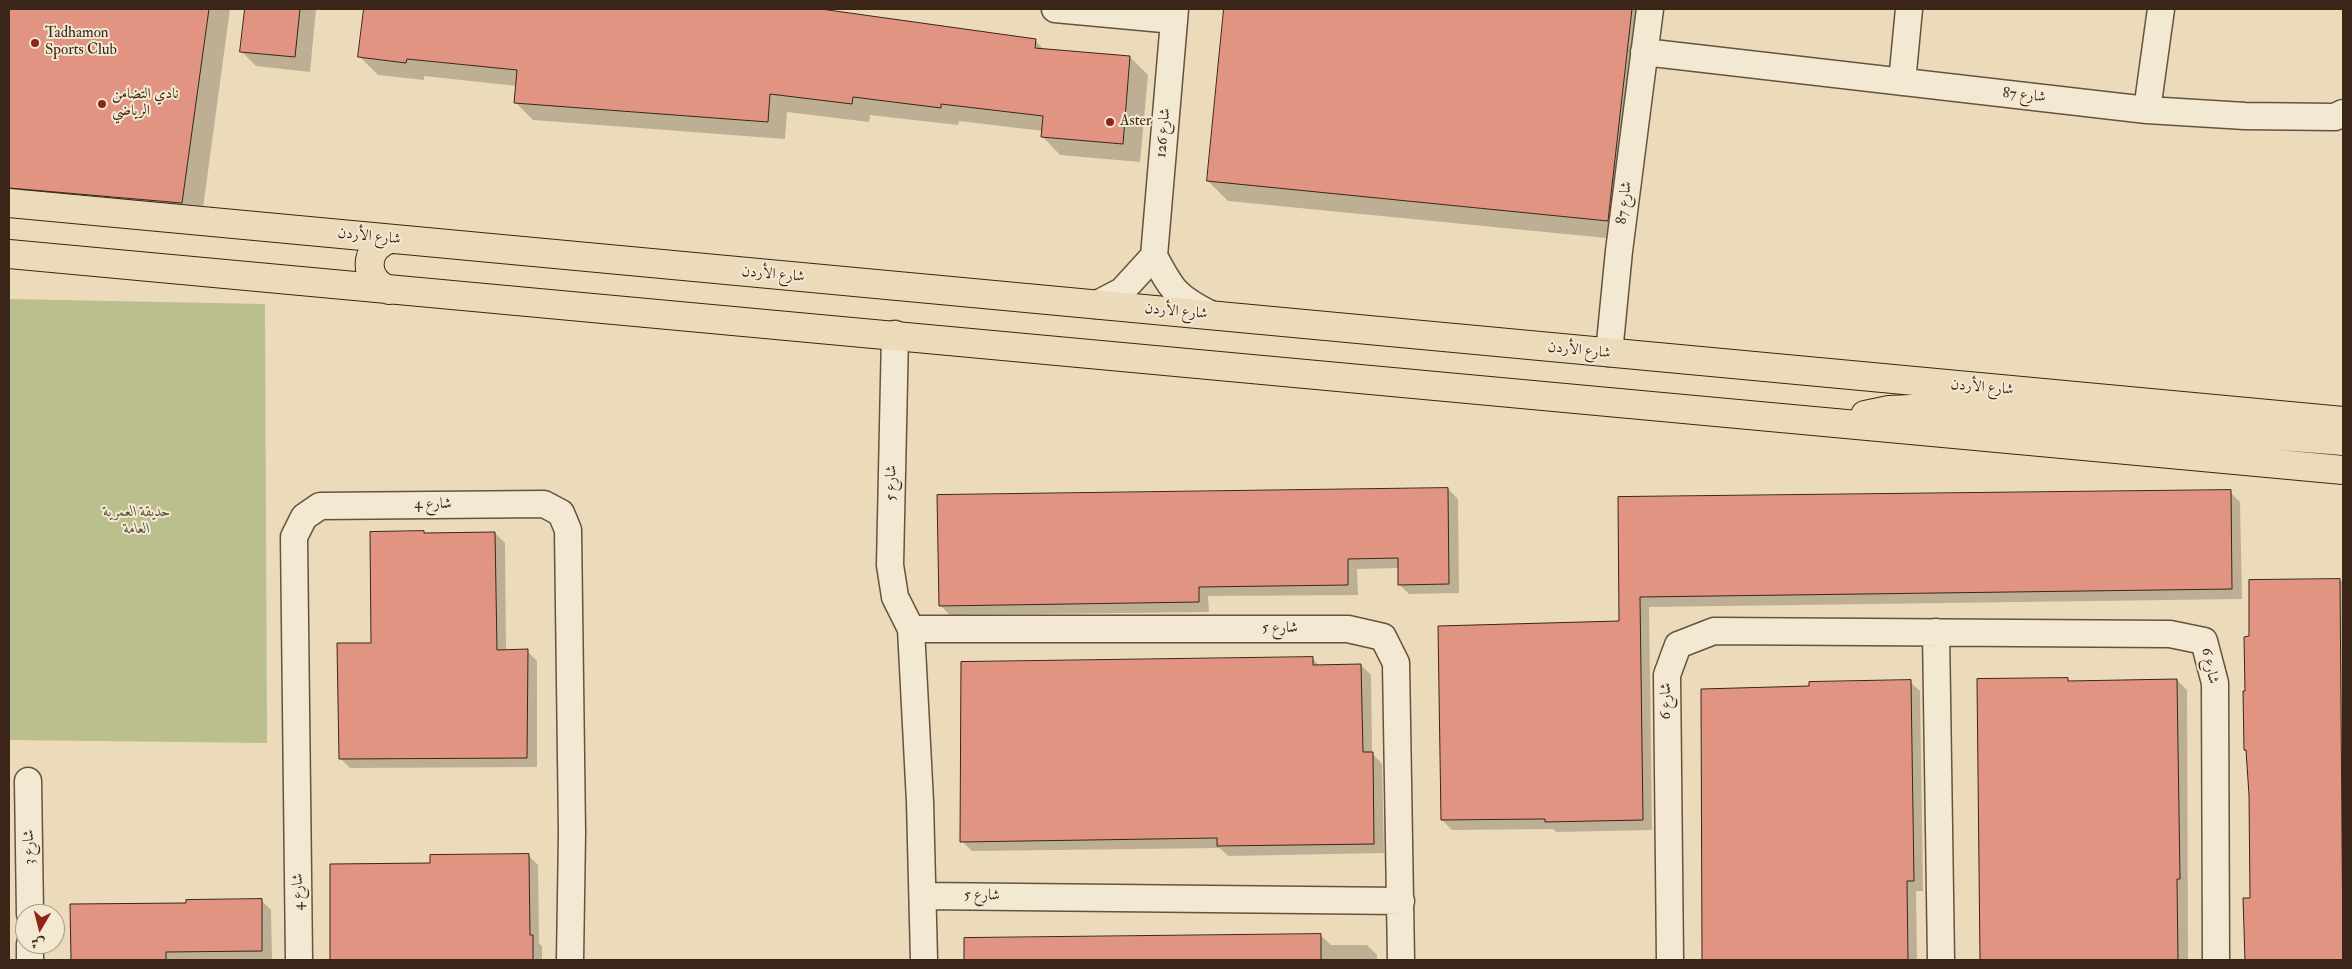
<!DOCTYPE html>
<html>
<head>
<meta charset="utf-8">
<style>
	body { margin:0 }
	#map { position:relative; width:2352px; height:969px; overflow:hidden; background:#ecdbba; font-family:"IM FELL Double Pica",Amiri,serif }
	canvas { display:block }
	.frame { position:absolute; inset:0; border:10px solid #3a2518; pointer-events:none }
	.north { position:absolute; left:15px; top:904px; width:50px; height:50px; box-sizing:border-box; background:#f3e8d2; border:1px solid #a99a88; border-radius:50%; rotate:188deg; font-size:14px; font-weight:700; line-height:20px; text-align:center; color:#3a2518 }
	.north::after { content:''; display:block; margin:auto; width:18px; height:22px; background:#8f2418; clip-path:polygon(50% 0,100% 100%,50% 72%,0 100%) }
</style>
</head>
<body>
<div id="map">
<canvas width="2352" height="969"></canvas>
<div class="frame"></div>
<div class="north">ش</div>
</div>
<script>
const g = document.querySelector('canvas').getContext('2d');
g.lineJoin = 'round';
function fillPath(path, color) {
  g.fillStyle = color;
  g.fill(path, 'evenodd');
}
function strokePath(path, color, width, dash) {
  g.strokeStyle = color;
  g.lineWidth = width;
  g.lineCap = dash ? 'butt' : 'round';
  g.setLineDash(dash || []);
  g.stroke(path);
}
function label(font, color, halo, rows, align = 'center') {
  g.font = font + ' "IM FELL Double Pica",Amiri,serif';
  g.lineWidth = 4;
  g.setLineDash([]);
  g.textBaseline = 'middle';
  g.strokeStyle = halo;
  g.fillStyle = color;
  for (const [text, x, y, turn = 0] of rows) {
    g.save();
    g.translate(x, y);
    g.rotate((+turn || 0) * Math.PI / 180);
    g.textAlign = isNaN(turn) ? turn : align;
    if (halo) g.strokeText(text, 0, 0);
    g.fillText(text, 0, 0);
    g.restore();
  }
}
fillPath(new Path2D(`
	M 9,299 L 265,304 L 267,743 L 9,740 Z`), '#bbbf8d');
fillPath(new Path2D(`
	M 9,9 L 230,9 L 201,223 L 22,208 L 14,218 L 9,218 Z
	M 246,9 L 316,9 L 310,72 L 256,66 L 241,51 Z
	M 365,9 L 816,9 L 1035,40 L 1044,50 L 1130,57 L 1148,75 L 1140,162 L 1060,155 L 1043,137 L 1043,131 L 959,121 L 958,125 L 870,115 L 869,122 L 787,112 L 785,139 L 533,120 L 515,102 L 517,86 L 424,76 L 424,80 L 378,75 L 360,57 Z
	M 1225,9 L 1653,9 L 1627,240 L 1228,201 L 1208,181 Z
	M 1448,489 L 1458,499 L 1459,593 L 1409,594 L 1399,584 L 1399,568 L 1357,569 L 1358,595 L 1208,596 L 1209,612 L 950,615 L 940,605 Z
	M 2230,492 L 2240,502 L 2242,599 L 1649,607 L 1652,830 L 1556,832 L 1553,829 L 1452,830 L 1442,820 L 1621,623 L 1619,498 Z
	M 495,533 L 505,543 L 506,651 L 527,651 L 537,661 L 537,767 L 350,768 L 340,758 L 372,644 Z
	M 2340,580 L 2343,583 L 2343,960 L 2246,960 L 2245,899 L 2252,899 L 2248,753 L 2245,750 L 2251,637 Z
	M 1313,659 L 1320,666 L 1361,665 L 1371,675 L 1372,753 L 1382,764 L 1384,853 L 1228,856 L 1220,848 L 972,851 L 962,841 Z
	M 2067,679 L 2070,682 L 2177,680 L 2187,690 L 2188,960 L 1980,960 L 1980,902 Z
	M 1910,682 L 1920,691 L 1923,891 L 1916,891 L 1917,960 L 1704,960 L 1702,915 L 1810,688 Z
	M 528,855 L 538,865 L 539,943 L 542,946 L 542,960 L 332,960 L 331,865 L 431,864 Z
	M 261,900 L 271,910 L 272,960 L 72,960 L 71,905 L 187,904 Z
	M 1320,935 L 1331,945 L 1367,945 L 1377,955 L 1377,960 L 965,960 L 965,939 Z`), '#0003');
const building = new Path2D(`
	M 9,9 L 209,9 L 182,203 L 9,188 Z
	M 245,9 L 300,9 L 295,57 L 240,52 Z
	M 364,9 L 821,9 L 1036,39 L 1035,48 L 1130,56 L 1123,144 L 1041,137 L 1043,116 L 941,104 L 941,108 L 853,97 L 852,104 L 770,94 L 768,122 L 514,103 L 517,70 L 407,59 L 406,63 L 358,57 Z
	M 1224,9 L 1632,9 L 1608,221 L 1207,181 Z
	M 1448,488 L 1449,584 L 1398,585 L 1398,558 L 1348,559 L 1348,585 L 1199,587 L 1199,602 L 939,606 L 937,495 Z
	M 2231,490 L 2232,589 L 1640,597 L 1643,820 L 1545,822 L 1545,819 L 1441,820 L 1438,626 L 1619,621 L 1618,497 Z
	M 424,531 L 424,533 L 495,532 L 497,650 L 528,649 L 527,758 L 339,759 L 337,643 L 371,643 L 370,532 Z
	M 2340,579 L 2343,960 L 2245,960 L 2243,898 L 2250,898 L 2249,795 L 2246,750 L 2244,750 L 2243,691 L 2245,691 L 2244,637 L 2249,636 L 2249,580 Z
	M 1313,657 L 1313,665 L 1361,664 L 1363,752 L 1373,752 L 1374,844 L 1217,846 L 1217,838 L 960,842 L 961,662 Z
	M 2068,678 L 2068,681 L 2177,679 L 2180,879 L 2177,879 L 2178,960 L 1980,960 L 1977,679 Z
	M 1911,680 L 1914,881 L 1907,881 L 1908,960 L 1702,960 L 1701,689 L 1809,686 L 1809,682 Z
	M 529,854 L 530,935 L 533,935 L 533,960 L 330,960 L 330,864 L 430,863 L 430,855 Z
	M 262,899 L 262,951 L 166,952 L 166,960 L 71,960 L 70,904 L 186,903 L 186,900 Z
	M 1321,934 L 1321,960 L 964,960 L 964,938 Z`);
fillPath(building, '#e29482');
strokePath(building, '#3a2518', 1);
const minor = new Path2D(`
	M 1055,9 L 1174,20
	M 1175,9 L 1154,256 C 1172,290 1176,297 1210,314
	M 1644,52 L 2147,110 L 2245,116 L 2335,117 L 2343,113
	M 1902,82 L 1909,9
	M 2147,110 L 2161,9
	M 1095,305 L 1122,291 L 1154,256
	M 895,334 L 890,565 L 895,597 L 911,629 L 920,802 L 924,960
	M 1609,353 L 1619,251 L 1650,9
	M 911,629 L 1348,629 L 1383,637 L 1396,663 L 1401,960
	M 1936,632 L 1941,960
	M 28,781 L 30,914
	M 924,896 L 1401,901
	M 30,960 L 30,944
	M 299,960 L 294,537 L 304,517 L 320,506 L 544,504 L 561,513 L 568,530 L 572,833 L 570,960
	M 1670,960 L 1667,675 L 1678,645 L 1714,631 L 2170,634 L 2204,641 L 2215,683 L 2216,960`);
const major = new Path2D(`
	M 9,203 L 2343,421
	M 9,254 L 2343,470
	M 389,290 C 363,280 363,248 390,239
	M 1865,415 L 1889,410 L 1933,408 L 2343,441`);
strokePath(minor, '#665240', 29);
strokePath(major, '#3a2518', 30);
strokePath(minor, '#f3e8d2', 26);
strokePath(major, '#ecdbba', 28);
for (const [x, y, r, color] of [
	[35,43,5,"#8f2418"],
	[102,104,5,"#8f2418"],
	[1110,122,5,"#8f2418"]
]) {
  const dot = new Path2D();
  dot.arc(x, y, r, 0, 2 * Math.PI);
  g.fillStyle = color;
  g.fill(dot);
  strokePath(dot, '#f3e8d2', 2);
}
label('15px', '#3a2518', '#f3e8d2', [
	["Tadhamon",45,34],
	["Sports Club",45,51],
	["نادي التضامن",112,95],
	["الرياضي",112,112],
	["Aster",1120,122]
], 'left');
label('15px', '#3a2518', '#f3e8d2', [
	["شارع 87",2024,96,6],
	["شارع 126",1164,133,-85],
	["شارع 87",1625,203,-83],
	["شارع الأردن",369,237,6],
	["شارع الأردن",773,275,5],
	["شارع الأردن",1176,312,5],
	["شارع الأردن",1579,351,6],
	["شارع الأردن",1982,388,5],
	["شارع 5",892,483,-89],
	["شارع 4",433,505],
	["شارع 5",1280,629],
	["شارع 6",2209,666,78],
	["شارع 6",1667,701,-90],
	["شارع 3",30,847,-91],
	["شارع 4",299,892,-91],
	["شارع 5",982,896,1]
]);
label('italic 15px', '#5a4c35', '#f3e8d2', [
	["حديقة العمرية",137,513],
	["العامة",137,530]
]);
</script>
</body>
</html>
